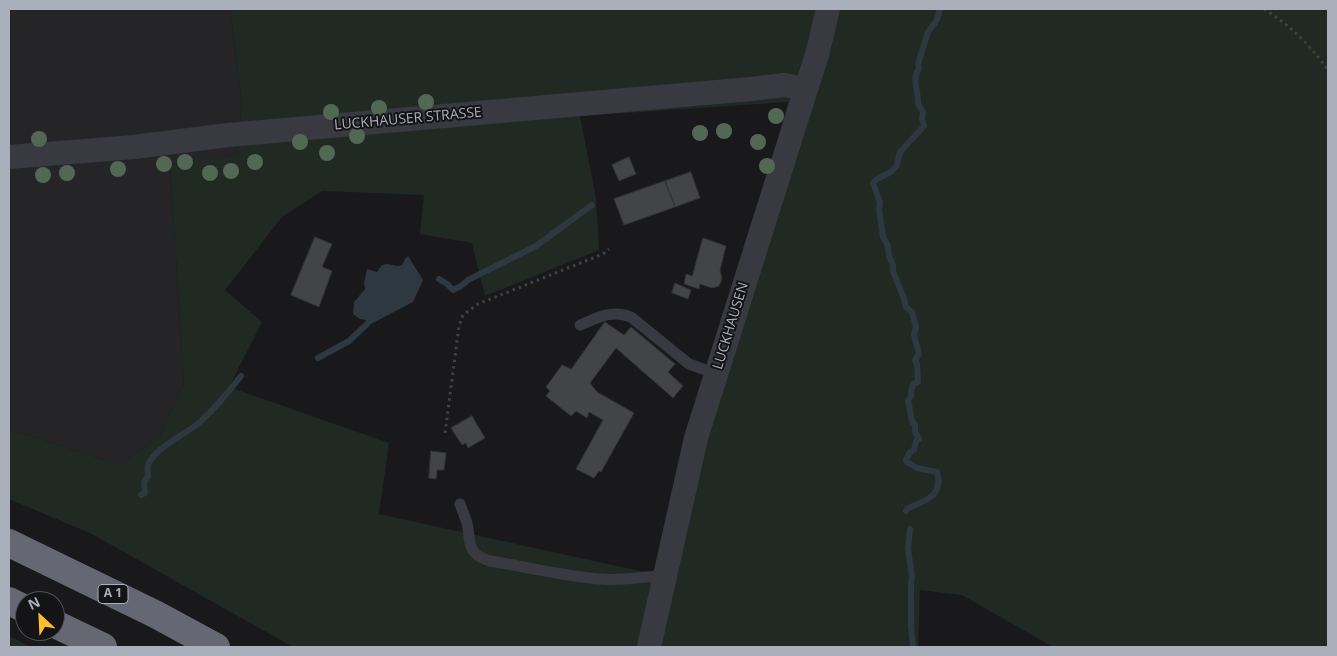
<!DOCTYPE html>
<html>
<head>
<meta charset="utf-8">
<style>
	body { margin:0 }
	#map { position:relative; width:1337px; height:656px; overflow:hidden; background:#19191b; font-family:"Open Sans",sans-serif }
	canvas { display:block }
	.frame { position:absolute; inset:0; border:10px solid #aaafbc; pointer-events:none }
	.north { position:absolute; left:15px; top:591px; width:50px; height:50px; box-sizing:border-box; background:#141416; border:1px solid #505258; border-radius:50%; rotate:335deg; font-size:14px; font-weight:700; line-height:20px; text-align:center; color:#aaafbc }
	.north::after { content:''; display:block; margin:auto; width:18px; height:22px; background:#ffbf2d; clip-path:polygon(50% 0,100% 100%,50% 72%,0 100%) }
</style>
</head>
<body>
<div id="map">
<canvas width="1337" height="656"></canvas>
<div class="frame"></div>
<div class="north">N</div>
</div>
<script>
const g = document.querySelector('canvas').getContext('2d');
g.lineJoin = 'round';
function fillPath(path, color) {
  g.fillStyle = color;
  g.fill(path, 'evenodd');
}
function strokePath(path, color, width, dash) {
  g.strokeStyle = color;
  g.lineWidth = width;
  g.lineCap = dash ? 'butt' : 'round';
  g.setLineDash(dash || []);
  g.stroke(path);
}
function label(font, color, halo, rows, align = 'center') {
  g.font = font + ' "Open Sans",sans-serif';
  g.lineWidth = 4;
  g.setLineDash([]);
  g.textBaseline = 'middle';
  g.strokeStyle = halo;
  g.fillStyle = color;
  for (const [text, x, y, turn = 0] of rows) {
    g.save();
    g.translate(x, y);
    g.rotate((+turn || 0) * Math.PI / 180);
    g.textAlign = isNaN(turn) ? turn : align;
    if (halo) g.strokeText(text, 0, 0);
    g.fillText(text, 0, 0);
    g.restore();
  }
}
fillPath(new Path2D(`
	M 9,9 L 230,9 L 242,102 L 237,155 L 170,166 L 184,384 L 160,436 L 120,465 L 9,429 Z`), '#252528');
fillPath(new Path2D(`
	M 230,9 L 1328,9 L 1328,647 L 1053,647 L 962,595 L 920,590 L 918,647 L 293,647 L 92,534 L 9,499 L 9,429 L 120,465 L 160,436 L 184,384 L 170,165 L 237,155 L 242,102 ZM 788,102 L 658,575 L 379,514 L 389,443 L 229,387 L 262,322 L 225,290 L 282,217 L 322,191 L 424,195 L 420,234 L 472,243 L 485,296 L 599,250 L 596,198 L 580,116 Z
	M 9,636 L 31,647 L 9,647 Z`), '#202a22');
fillPath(new Path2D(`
	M 408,256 L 423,280 L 413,302 L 369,325 L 365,323 L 366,320 L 360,319 L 353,314 L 354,302 L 365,289 L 364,283 L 367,269 L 377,272 L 382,265 L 387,264 L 398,266 L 402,265 L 405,259 Z`), '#2d3841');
strokePath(new Path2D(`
	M 439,279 L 447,284 L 453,290 L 461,286 L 468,280 L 536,246 L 592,205
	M 318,358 L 349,341 L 367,324
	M 141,495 L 145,493 L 144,482 L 148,476 C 147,470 147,463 152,458 C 163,444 182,436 196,425 C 213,412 227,393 241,376
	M 906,511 L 908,508 C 926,501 944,495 937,472 L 917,468 L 907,462 L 906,460 L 910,452 L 914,450 L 916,441 L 919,439 L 915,432 L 915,425 C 909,420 911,409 908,401 L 911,396 L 911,391 L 913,384 L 918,382 L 917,364 L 915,360 L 919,354 L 914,335 L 916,327 L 912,312 L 906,307 L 904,299 L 893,271 L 893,265 L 889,256 L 888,246 L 883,237 L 879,209 L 880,202 L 873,183 L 877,179 L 891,172 L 897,165 L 900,152 L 924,126 L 922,119 L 923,112 L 918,104 C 919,92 911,79 919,69 L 918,64 L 928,32 L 937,20 L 940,9
	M 910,529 L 908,549 L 912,577 L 911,583 L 911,627 L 913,647`), '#2d3841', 6);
const building = new Path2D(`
	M 629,157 L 636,174 L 619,181 L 612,165 Z
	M 691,172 L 700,198 L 675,207 L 665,181 Z
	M 665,181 L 675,207 L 624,225 L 614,199 Z
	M 315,237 L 332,244 L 322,267 L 332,271 L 319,307 L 291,295 Z
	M 703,238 L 726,246 L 720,270 L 722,279 L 719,286 L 712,288 L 700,284 L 699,289 L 684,284 L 686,274 L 692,276 Z
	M 675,283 L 691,290 L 688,299 L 672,293 Z
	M 605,322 L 624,335 L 631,327 L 675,364 L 668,372 L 683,386 L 673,398 L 616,348 L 590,383 L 597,392 L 634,413 L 601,472 L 599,471 L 594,478 L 576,469 L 603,420 L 589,412 L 587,418 L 576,411 L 571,416 L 546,396 L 550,391 L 546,387 L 562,365 L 571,369 Z
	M 472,416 L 485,438 L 468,448 L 466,443 L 462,445 L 451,428 Z
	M 431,451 L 446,453 L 444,470 L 437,470 L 436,479 L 429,478 Z`);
fillPath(building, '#434448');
strokePath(building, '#333337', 1);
strokePath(new Path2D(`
	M 1264,9 C 1290,25 1310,45 1328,70
	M 445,433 L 459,326 L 463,315 L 478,304 L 603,254 L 609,249`), '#3f4148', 3, [2.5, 4]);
strokePath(new Path2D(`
	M 580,325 C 597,318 613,309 631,317 L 689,364 L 717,374
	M 460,504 C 462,510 465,517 467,523 C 471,543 466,554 490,561 C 527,567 564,576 600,579 C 623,581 643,576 666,576`), '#393a41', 11);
strokePath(new Path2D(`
	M 9,157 L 134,147 L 228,135 L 751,89 L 784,85 L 806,89
	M 649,647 L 696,438 L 806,89 L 817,55 L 828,9`), '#393a41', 24);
strokePath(new Path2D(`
	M 9,543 L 155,614 L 216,647
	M 9,601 L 25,609
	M 55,624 L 103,647`), '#656872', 28);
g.fillStyle = '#526855';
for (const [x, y] of [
	[426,102],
	[379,108],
	[331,112],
	[776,116],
	[724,131],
	[700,133],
	[357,136],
	[39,139],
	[300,142],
	[758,142],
	[327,153],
	[185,162],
	[255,162],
	[164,164],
	[767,166],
	[118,169],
	[231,171],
	[67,173],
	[210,173],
	[43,175]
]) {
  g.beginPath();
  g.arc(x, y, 8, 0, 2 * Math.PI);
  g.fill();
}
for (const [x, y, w] of [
	[113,594,30]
]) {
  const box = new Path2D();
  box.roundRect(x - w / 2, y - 9.5, w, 19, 4);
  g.fillStyle = '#141416';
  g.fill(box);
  strokePath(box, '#aaafbc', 1);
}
label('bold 12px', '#aaafbc', null, [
	["A 1",113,594]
]);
label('14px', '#aaafbc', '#141416', [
	["LUCKHAUSER STRASSE",408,119,-5],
	["LUCKHAUSEN",731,326,-73]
]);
</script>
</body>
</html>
